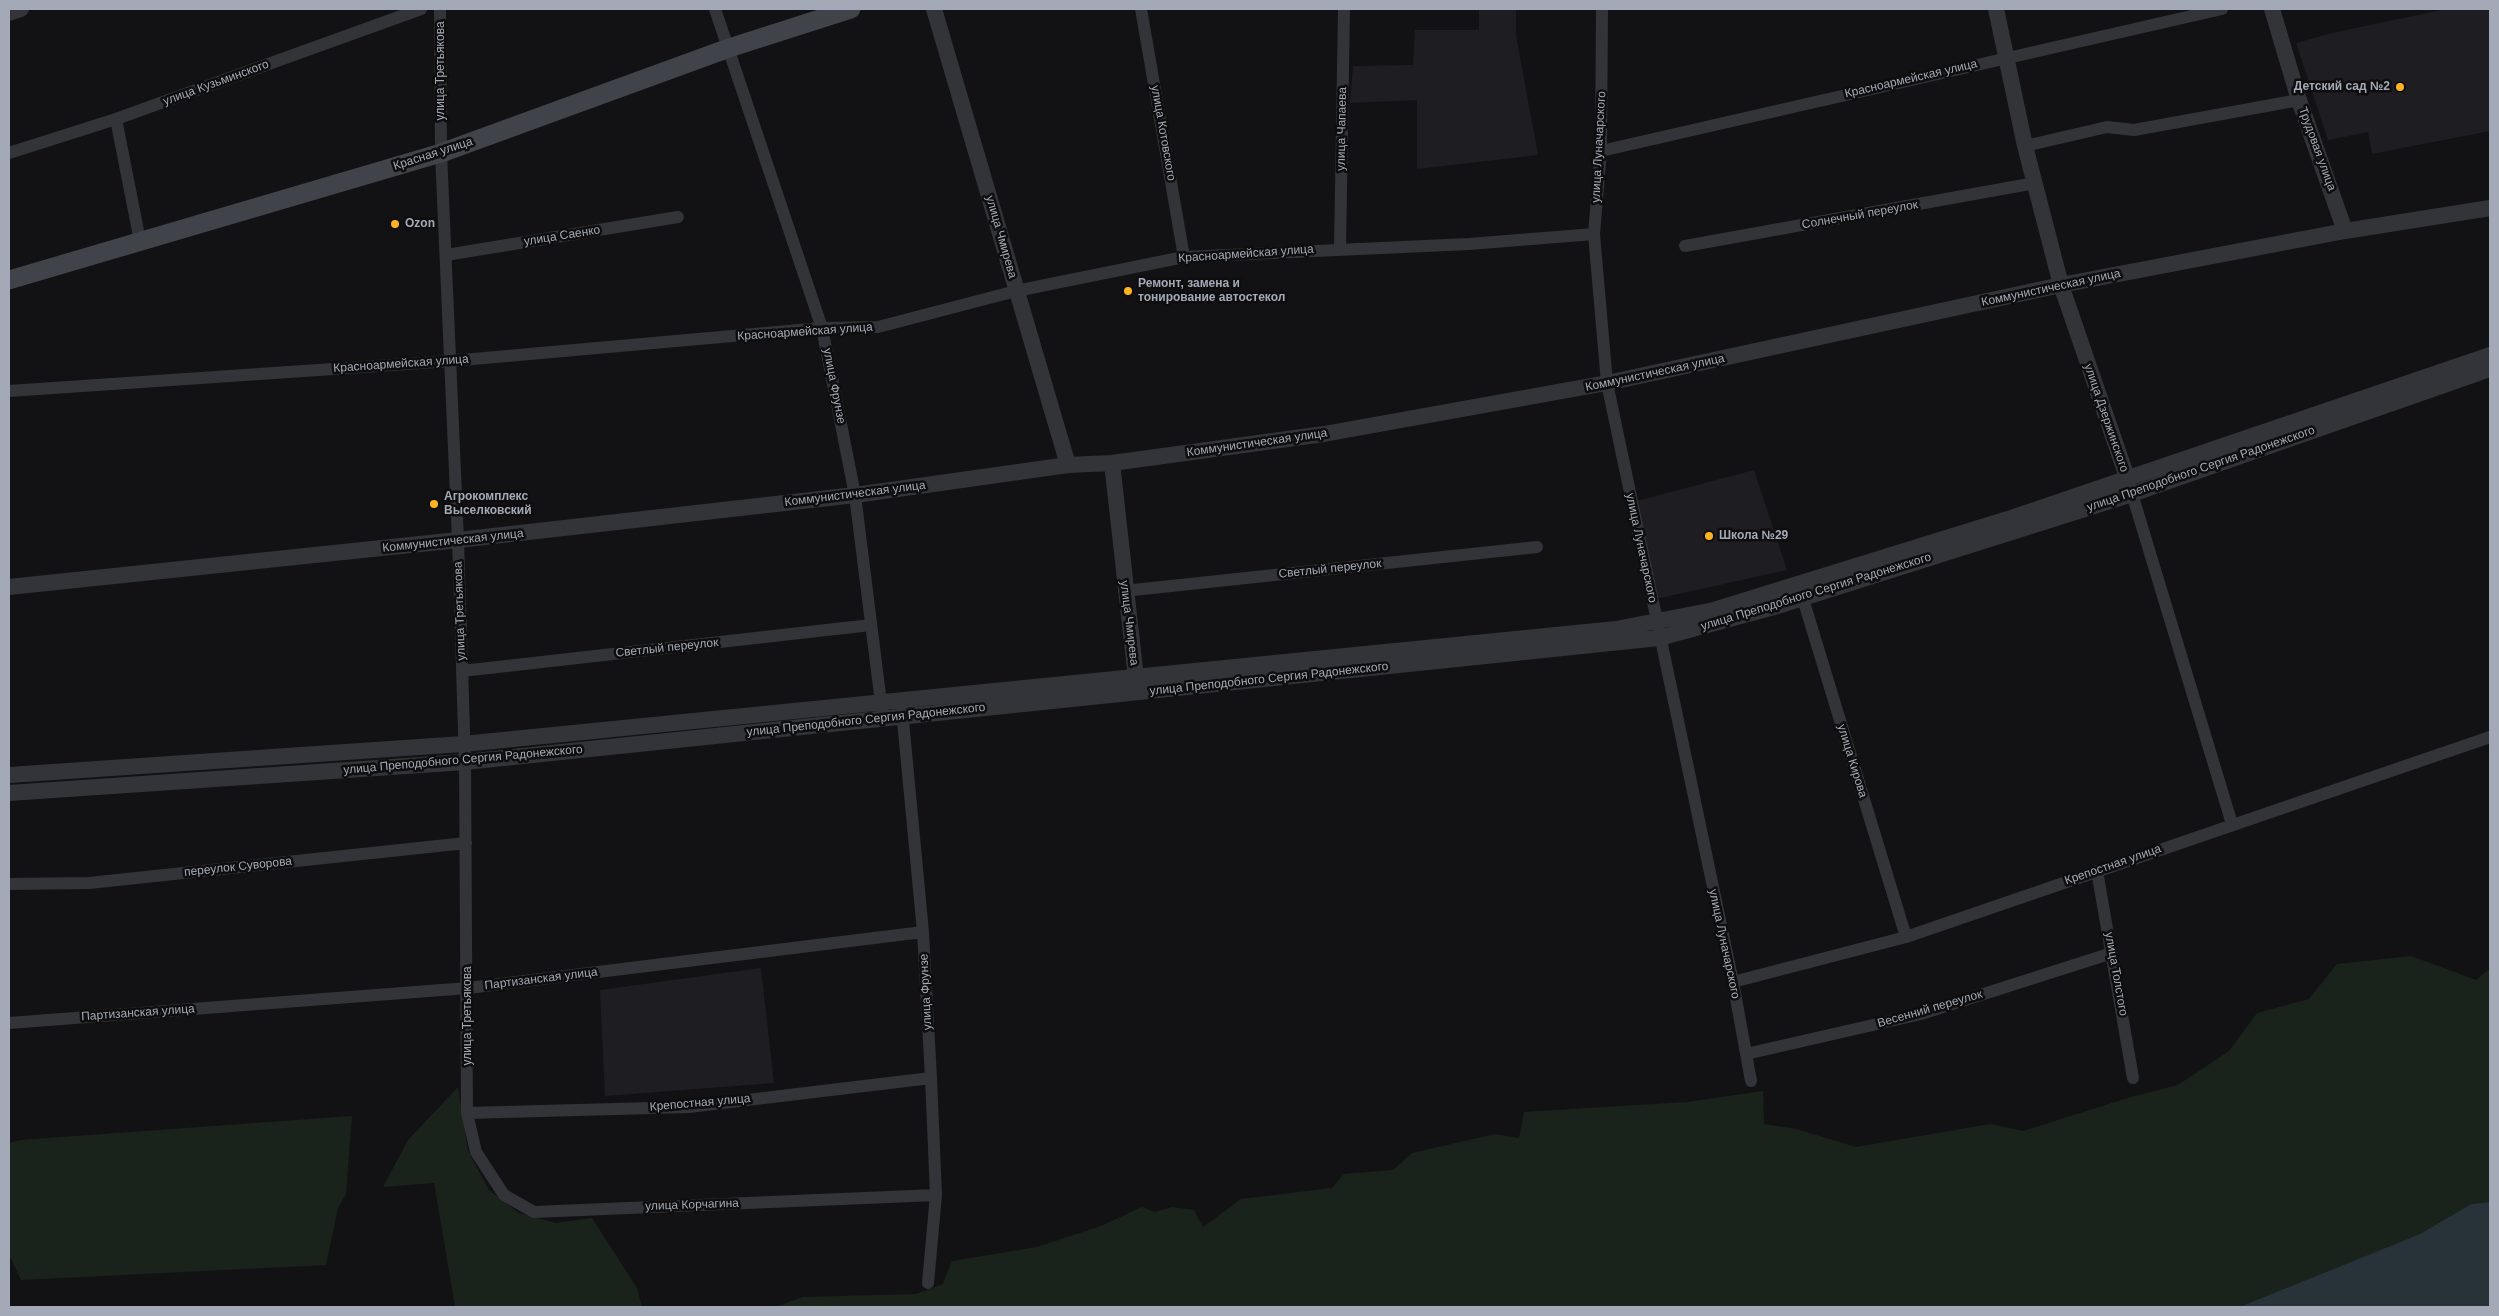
<!DOCTYPE html>
<html>
<head>
<meta charset="utf-8">
<style>
	body { margin:0 }
	#map { position:relative; width:2499px; height:1316px; overflow:hidden; background:#121214; font-family:Arial,sans-serif }
	canvas { display:block }
	.frame { position:absolute; inset:0; border:10px solid #a3a9b6; pointer-events:none }
</style>
</head>
<body>
<div id="map">
<canvas width="2499" height="1316"></canvas>
<div class="frame"></div>
</div>
<script>
const g = document.querySelector('canvas').getContext('2d');
g.lineJoin = 'round';
function fillPath(path, color) {
  g.fillStyle = color;
  g.fill(path, 'evenodd');
}
function poly(rows) {
  const path = new Path2D();
  for (const r of rows) {
    path.moveTo(r[0], r[1]);
    for (let i = 2; i < r.length; i += 2) path.lineTo(r[i], r[i + 1]);
  }
  return path;
}
function strokePath(path, color, width, dash) {
  g.strokeStyle = color;
  g.lineWidth = width;
  g.lineCap = dash ? 'butt' : 'round';
  g.setLineDash(dash || []);
  g.stroke(path);
}
function drawText(font, color, halo, rows, align = 'center') {
  g.font = font + ' Arial,sans-serif';
  g.lineWidth = 5;
  g.setLineDash([]);
  g.textBaseline = 'middle';
  g.strokeStyle = halo;
  g.fillStyle = color;
  for (const [text, x, y, turn = 0] of rows) {
    g.save();
    g.translate(x, y);
    g.rotate((+turn || 0) * Math.PI / 180);
    g.textAlign = isNaN(turn) ? turn : align;
    if (halo) g.strokeText(text, 0, 0);
    g.fillText(text, 0, 0);
    g.restore();
  }
}
fillPath(poly([
	[1479,9,1516,9,1516,35,1538,155,1417,169,1417,100,1350,103,1353,66,1413,65,1415,30,1479,30],
	[2446,9,2490,9,2490,131,2372,154,2368,132,2328,140,2296,43,2332,33],
	[1754,470,1787,570,1656,599,1637,501],
	[761,968,774,1083,605,1096,600,990]
]), '#1e1e22');
fillPath(poly([
	[2411,956,2476,980,2490,968,2490,1202,2471,1204,2420,1234,2239,1307,775,1307,803,1297,916,1294,943,1284,952,1261,1037,1247,1101,1226,1142,1207,1155,1212,1172,1207,1194,1210,1203,1227,1241,1199,1332,1188,1344,1174,1393,1170,1412,1153,1495,1134,1519,1138,1524,1112,1687,1102,1763,1091,1764,1124,1796,1129,1856,1147,1990,1124,2023,1131,2131,1097,2178,1085,2229,1051,2257,1013,2309,999,2337,964],
	[458,1087,468,1151,489,1190,519,1213,556,1223,592,1218,637,1288,642,1307,455,1307,434,1183,383,1187,408,1140],
	[352,1116,346,1194,338,1208,326,1265,21,1280,9,1255,9,1143,20,1140]
]), '#1a231b');
fillPath(poly([
	[2490,1202,2490,1307,2239,1307,2420,1234,2471,1204]
]), '#283239');
strokePath(poly([
	[440,9,441,153,458,540,465,762,467,1113,476,1152,504,1195,534,1212,936,1195],
	[715,9,822,328,855,495,882,711],
	[1141,9,1184,257],
	[1602,9,1601,151,1594,234,1607,383,1733,982,1751,1081],
	[116,119,140,241],
	[2025,146,2107,127,2134,130,2299,100],
	[1601,151,2222,9],
	[9,153,116,119,421,9],
	[1685,246,2035,183],
	[1340,249,1344,9],
	[446,255,678,217],
	[9,391,451,361,822,328,878,327,1016,291,1184,257,1469,244,1594,234],
	[2130,487,2232,824],
	[1800,589,1906,937],
	[1124,591,1537,547],
	[462,671,871,625],
	[902,710,923,932,931,1078,936,1195,928,1283],
	[2097,871,2133,1078],
	[9,884,89,883,466,843],
	[1733,982,1906,937,2490,737],
	[9,1023,468,988,923,932],
	[1746,1054,1921,1014,2112,953],
	[467,1113,689,1107,931,1078]
]), '#33343a', 12);
strokePath(poly([
	[934,9,1068,465],
	[1996,9,2025,146,2061,285,2128,480],
	[2272,9,2299,100,2345,231],
	[9,13,21,9],
	[1112,463,1137,687],
	[9,587,458,540,855,495,1068,465,1112,463,1324,434,1607,383,2061,285,2345,231,2490,208],
	[9,775,463,744,1616,629,1714,610,2008,519,2490,355],
	[9,793,465,762,1659,638,1774,607,2132,494,2490,369]
]), '#33343a', 16);
strokePath(poly([
	[9,280,441,153,729,48,851,9]
]), '#41434a', 19);
for (const [x, y, r, color] of [
	[2400,87,5,"#ffb320"],
	[395,224,5,"#ffb320"],
	[1128,291,5,"#ffb320"],
	[434,504,5,"#ffb320"],
	[1709,536,5,"#ffb320"]
]) {
  const dot = new Path2D();
  dot.arc(x, y, r, 0, 2 * Math.PI);
  g.fillStyle = color;
  g.fill(dot);
  strokePath(dot, '#0e0e0f', 2);
}
drawText('12px', '#a3a9b6', '#0e0e0f', [
	["улица Третьякова",441,71,-90],
	["Красноармейская улица",1911,79,-13],
	["улица Кузьминского",216,83,-20],
	["улица Чапаева",1342,129,-89],
	["улица Котовского",1163,133,80],
	["улица Луначарского",1599,147,-87],
	["Трудовая улица",2317,149,70],
	["Красная улица",433,154,-18],
	["Солнечный переулок",1860,215,-10],
	["улица Саенко",562,236,-9],
	["улица Чмирева",1001,237,74],
	["Красноармейская улица",1246,254,-4],
	["Коммунистическая улица",2051,288,-12],
	["Красноармейская улица",805,332,-4],
	["Красноармейская улица",401,364,-4],
	["Коммунистическая улица",1655,373,-12],
	["улица Фрунзе",834,386,79],
	["улица Дзержинского",2106,418,71],
	["Коммунистическая улица",1257,443,-8],
	["улица Преподобного Сергия Радонежского",2201,469,-19],
	["Коммунистическая улица",855,494,-7],
	["Коммунистическая улица",453,541,-6],
	["улица Луначарского",1641,548,78],
	["Светлый переулок",1330,569,-6],
	["улица Преподобного Сергия Радонежского",1816,592,-17],
	["улица Третьякова",460,611,-92],
	["улица Чмирева",1129,623,83],
	["Светлый переулок",667,648,-6],
	["улица Преподобного Сергия Радонежского",1269,679,-6],
	["улица Преподобного Сергия Радонежского",866,720,-6],
	["улица Преподобного Сергия Радонежского",463,760,-5],
	["улица Кирова",1852,761,73],
	["Крепостная улица",2113,865,-19],
	["переулок Суворова",238,867,-6],
	["улица Луначарского",1724,944,78],
	["улица Толстого",2116,974,80],
	["Партизанская улица",541,979,-7],
	["улица Фрунзе",926,992,-93],
	["Весенний переулок",1930,1009,-16],
	["Партизанская улица",138,1013,-4],
	["улица Третьякова",468,1016,-90],
	["Крепостная улица",700,1103,-5],
	["улица Корчагина",692,1205,-2]
]);
drawText('bold 12px', '#a3a9b6', '#0e0e0f', [
	["Детский сад №2",2390,87,"right"],
	["Ozon",405,224],
	["Ремонт, замена и",1138,284],
	["тонирование автостекол",1138,298],
	["Агрокомплекс",444,497],
	["Выселковский",444,511],
	["Школа №29",1719,536]
], 'left');
</script>
</body>
</html>
